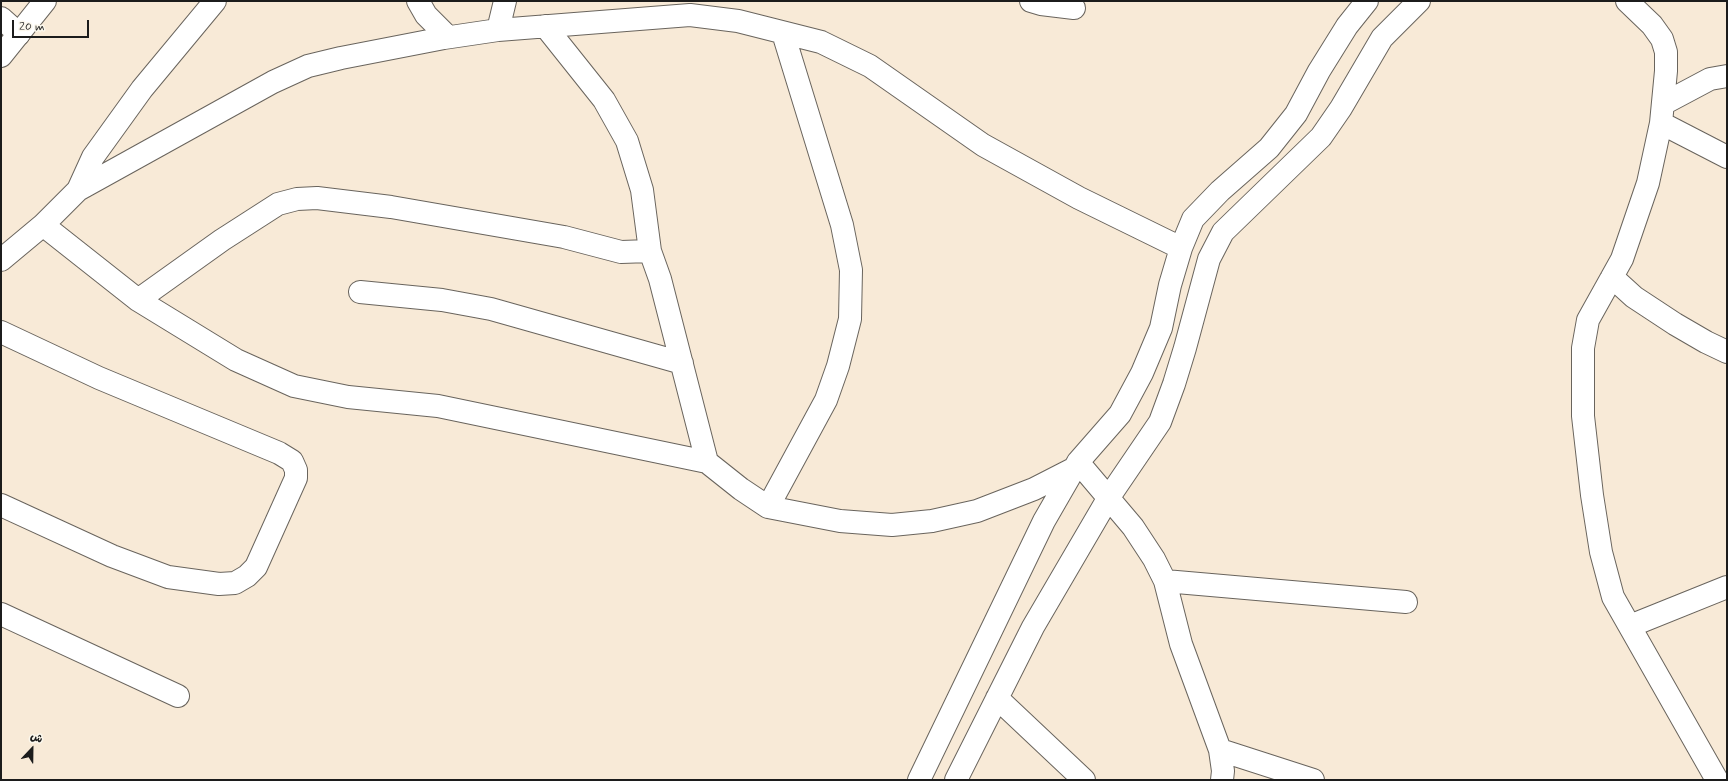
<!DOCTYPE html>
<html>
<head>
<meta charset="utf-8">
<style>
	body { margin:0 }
	#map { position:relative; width:1728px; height:781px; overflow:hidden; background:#f8ead7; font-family:Mynerve,"Playpen Sans Arabic",sans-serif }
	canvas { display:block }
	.frame { position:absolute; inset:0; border:2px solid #1c1c1c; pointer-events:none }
	.north { position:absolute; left:12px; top:729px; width:40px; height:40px; -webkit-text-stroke:3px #fbf7ec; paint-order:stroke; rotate:22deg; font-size:11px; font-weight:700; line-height:16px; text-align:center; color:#1c1c1c }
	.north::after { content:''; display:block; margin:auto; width:14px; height:18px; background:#1c1c1c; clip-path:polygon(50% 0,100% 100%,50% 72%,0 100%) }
	.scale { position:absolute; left:12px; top:20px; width:77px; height:18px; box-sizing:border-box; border:2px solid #1c1c1c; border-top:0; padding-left:5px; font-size:12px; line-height:14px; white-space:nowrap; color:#1c1c1c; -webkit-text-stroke:3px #fbf7ec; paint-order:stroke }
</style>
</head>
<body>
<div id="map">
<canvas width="1728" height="781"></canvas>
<div class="frame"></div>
<div class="north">ش</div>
<div class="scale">20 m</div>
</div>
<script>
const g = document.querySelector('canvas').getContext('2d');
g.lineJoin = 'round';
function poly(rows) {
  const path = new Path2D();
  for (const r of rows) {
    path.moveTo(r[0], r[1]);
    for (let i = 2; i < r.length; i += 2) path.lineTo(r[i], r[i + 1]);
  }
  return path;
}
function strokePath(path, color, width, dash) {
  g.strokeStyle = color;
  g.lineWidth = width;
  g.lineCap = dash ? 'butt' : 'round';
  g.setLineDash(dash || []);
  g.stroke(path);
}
const minor = poly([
	[418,1,426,15,448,37],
	[1031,1,1041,4,1074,8],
	[1627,1,1652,25,1662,39,1666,52,1666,71,1661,123,1648,183,1622,259,1588,320,1583,348,1583,416,1592,495,1601,552,1613,597,1717,780],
	[1,18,19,34],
	[545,26,604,100,627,141,642,190,650,251,660,279,707,462,741,489,768,507,840,521,892,525,932,521,977,511,1034,489,1075,468],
	[498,30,505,1],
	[1663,104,1710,79,1727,76],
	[1661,123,1727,157],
	[78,190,93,157,142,89,215,1],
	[43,225,138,300,236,360,294,386,348,397,438,406,707,462],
	[1,260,43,225,78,190,273,82,308,66,341,58,444,38,498,30,690,15,738,21,821,42,870,66,983,145,1079,198,1181,248],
	[1612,277,1634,297,1675,324,1706,342,1727,352],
	[360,292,442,300,491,309,682,363],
	[138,300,222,240,278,204,297,199,317,198,391,207,564,237,621,252,650,251],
	[1,332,99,378,279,453,292,461,296,470,296,478,256,567,247,576,235,583,219,584,168,577,112,556,1,505],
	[1078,462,1133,527,1154,559,1165,581,1181,644,1220,750,1223,771,1222,780],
	[768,507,826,400,838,366,850,319,851,270,842,225,783,33],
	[1165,581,1406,602],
	[1,614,178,696],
	[1630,626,1727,587],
	[997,698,1084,780],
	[1220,750,1313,780],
	[919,780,1044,521,1078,462,1120,414,1142,373,1161,328,1170,285,1181,248,1193,219,1220,191,1269,148,1296,114,1319,71,1347,26,1367,1],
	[956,780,1033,627,1109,497,1160,422,1174,384,1185,348,1209,259,1223,232,1321,137,1341,108,1382,38,1419,1]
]);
const major = poly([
	[1,56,45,1]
]);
strokePath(minor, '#69645d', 24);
strokePath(major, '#69645d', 24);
strokePath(minor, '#fff', 22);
strokePath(major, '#fff', 22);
</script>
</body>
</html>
